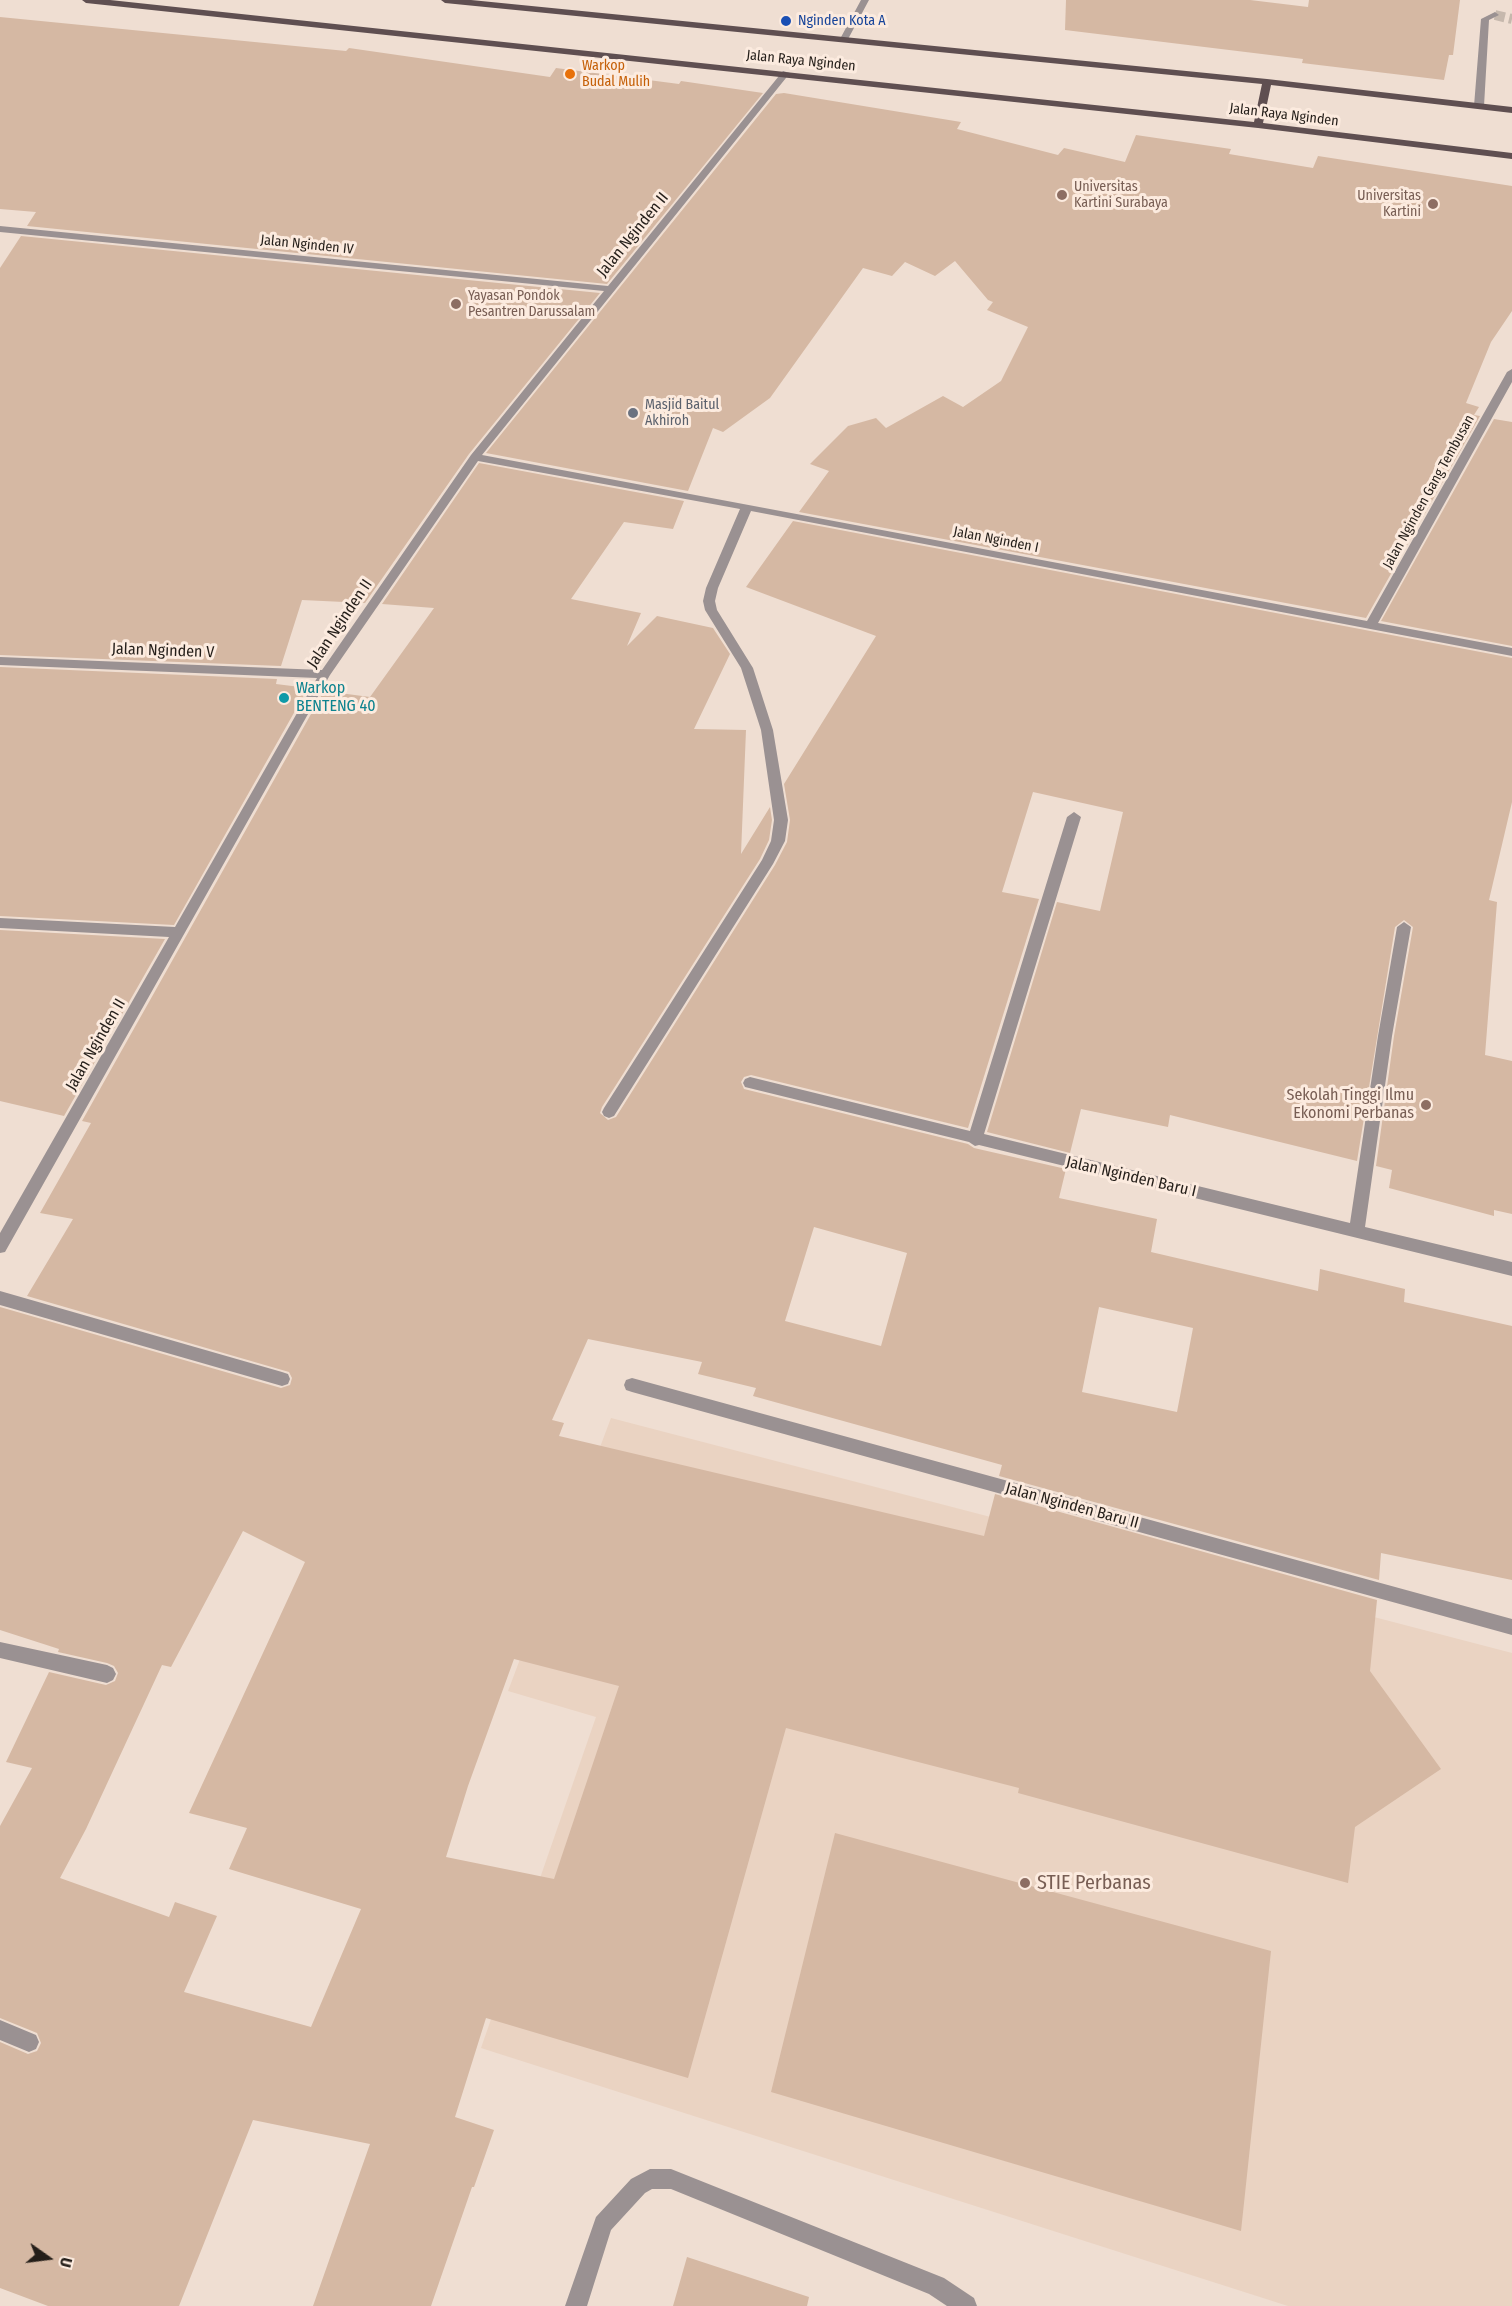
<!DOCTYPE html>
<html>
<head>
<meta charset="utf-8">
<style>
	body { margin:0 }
	#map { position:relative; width:1512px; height:2306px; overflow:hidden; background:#efded2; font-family:"Fira Sans Condensed",sans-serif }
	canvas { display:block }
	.north { position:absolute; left:18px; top:2228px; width:60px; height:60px; -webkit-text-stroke:4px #fcebdf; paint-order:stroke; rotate:104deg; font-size:16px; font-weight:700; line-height:24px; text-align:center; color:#241e19 }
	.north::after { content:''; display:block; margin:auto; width:21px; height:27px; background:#241e19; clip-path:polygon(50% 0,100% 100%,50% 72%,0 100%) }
</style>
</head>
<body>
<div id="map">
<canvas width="1512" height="2306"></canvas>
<div class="north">U</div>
</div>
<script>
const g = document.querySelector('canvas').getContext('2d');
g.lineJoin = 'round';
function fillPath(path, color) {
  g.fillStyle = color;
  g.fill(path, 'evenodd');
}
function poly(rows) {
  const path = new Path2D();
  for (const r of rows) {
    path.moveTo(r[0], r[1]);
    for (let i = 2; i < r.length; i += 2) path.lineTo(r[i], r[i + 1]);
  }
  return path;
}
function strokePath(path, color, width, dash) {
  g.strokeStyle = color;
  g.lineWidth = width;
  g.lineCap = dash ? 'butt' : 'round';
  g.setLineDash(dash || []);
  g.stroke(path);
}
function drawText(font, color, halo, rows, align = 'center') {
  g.font = font + ' "Fira Sans Condensed",sans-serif';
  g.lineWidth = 6;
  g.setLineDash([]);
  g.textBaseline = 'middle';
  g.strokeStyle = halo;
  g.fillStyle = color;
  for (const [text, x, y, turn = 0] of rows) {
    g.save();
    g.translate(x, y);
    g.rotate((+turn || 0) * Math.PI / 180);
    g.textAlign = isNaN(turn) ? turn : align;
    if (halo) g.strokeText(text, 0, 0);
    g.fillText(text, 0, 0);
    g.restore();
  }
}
fillPath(poly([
	[611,1418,1512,1653,1512,2306,1288,2306,481,2048,596,1717,508,1691]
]), '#ead3c2');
fillPath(poly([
	[1066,0,1250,0,1308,7,1309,0,1460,0,1453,55,1449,55,1444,80,1302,63,1303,59,1065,30],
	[0,17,346,51,349,48,550,77,556,68,679,84,681,81,763,93,607,284,27,226,36,212,0,209],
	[784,93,961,122,957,129,1058,155,1064,148,1125,162,1136,135,1231,149,1229,154,1313,168,1318,156,1512,186,1512,311,1491,342,1466,403,1479,407,1474,415,1480,416,1366,618,799,512,829,471,810,464,848,426,876,418,886,428,943,396,963,407,1001,381,1028,327,987,310,993,302,988,300,955,261,935,276,905,262,892,276,863,268,770,398,723,432,713,428,688,491,486,453,776,94],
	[21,236,600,293,469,454,365,603,302,600,281,666,0,655,0,268],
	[1494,419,1512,422,1512,646,1381,621],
	[479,463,684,501,673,529,624,522,571,599,641,613,627,646,657,616,713,628,730,654,694,729,746,730,741,854,770,807,772,820,769,840,760,859,602,1107,600,1113,608,1120,616,1117,775,865,787,842,790,820,784,784,876,636,746,587,793,521,1512,658,1512,802,1489,900,1497,902,1485,1055,1512,1061,1512,1214,1494,1210,1494,1216,1389,1188,1392,1170,1376,1166,1394,1036,1413,927,1404,920,1395,927,1357,1161,1170,1115,1168,1127,1081,1109,1070,1153,987,1132,1057,902,1100,911,1123,812,1033,792,1002,892,1039,899,968,1128,751,1075,744,1077,741,1082,744,1089,968,1144,974,1148,1066,1169,1059,1198,1157,1219,1151,1252,1318,1291,1320,1269,1405,1289,1404,1302,1512,1326,1512,1580,1381,1553,1379,1580,999,1476,1002,1465,753,1396,756,1388,698,1374,702,1362,588,1339,552,1420,564,1423,559,1436,984,1536,995,1494,1377,1600,1370,1671,1441,1769,1355,1827,1348,1883,1018,1793,1019,1788,786,1728,688,2078,486,2018,455,2117,494,2130,474,2187,472,2187,431,2306,313,2306,370,2144,253,2120,179,2306,48,2306,0,2288,0,2042,28,2054,37,2051,41,2043,37,2033,0,2018,0,1826,32,1768,6,1762,49,1672,106,1685,115,1681,118,1673,114,1666,107,1663,58,1652,59,1649,0,1630,0,1307,281,1388,290,1385,292,1378,289,1372,27,1296,73,1219,40,1213,91,1123,82,1121,324,691,370,697,434,608,382,604],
	[814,1227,907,1253,881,1346,785,1321],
	[1099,1307,1193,1328,1177,1412,1082,1392],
	[243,1531,305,1562,189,1813,247,1828,229,1869,361,1909,311,2027,184,1992,217,1916,175,1902,169,1917,60,1878,86,1829,162,1665,171,1667],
	[514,1659,619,1686,554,1879,446,1857,468,1786],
	[0,667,277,679,276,684,308,688,174,925,0,916],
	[0,930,165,939,64,1116,0,1101],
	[835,1833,1271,1951,1241,2231,771,2092],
	[687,2257,809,2297,807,2306,673,2306]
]), '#d5b8a3');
strokePath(poly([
	[1495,15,1512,19]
]), '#c6b8ad', 10, [10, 4.5]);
fillPath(poly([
	[861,0,869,0,847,41,841,41,840,39,861,0],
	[1495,12,1499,15,1489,20,1484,106,1479,109,1474,106,1481,19,1495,12],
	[783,71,790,73,482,455,1367,621,1507,372,1512,369,1512,382,1378,623,1512,648,1512,656,751,511,718,588,715,601,717,610,753,668,773,730,788,820,785,841,773,864,614,1116,609,1118,604,1116,602,1112,604,1108,762,860,771,841,774,820,761,730,741,668,705,610,703,601,706,588,740,509,478,461,330,675,5,1252,0,1253,0,1233,169,937,0,928,0,918,175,927,317,678,0,665,0,657,322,670,471,455,604,291,0,232,0,226,608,286,783,71],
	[1074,812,1081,817,984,1134,1350,1223,1378,1036,1397,927,1404,922,1411,927,1392,1036,1365,1227,1512,1262,1512,1276,979,1145,975,1146,969,1142,745,1087,743,1083,745,1079,750,1077,970,1131,1067,817,1074,812],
	[0,1291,282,1372,288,1374,290,1379,288,1384,282,1386,0,1305,0,1291],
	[632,1378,1512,1619,1512,1635,632,1392,626,1390,624,1385,626,1380,632,1378],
	[0,1642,107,1665,113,1668,116,1674,113,1680,107,1683,0,1658,0,1642],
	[0,2020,36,2035,39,2042,36,2049,29,2052,0,2040,0,2020],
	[650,2169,671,2169,944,2278,974,2298,977,2306,947,2306,929,2294,671,2189,652,2189,645,2193,611,2230,587,2306,565,2306,596,2217,631,2179,650,2169]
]), '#9a9192');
fillPath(poly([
	[82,0,110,0,1254,122,1262,84,445,3,441,0,471,0,1267,79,1512,107,1512,113,1271,85,1263,123,1512,153,1512,159,1258,128,86,3,82,0]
]), '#5f4f51');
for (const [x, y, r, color] of [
	[786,21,6,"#1a4fb4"],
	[570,74,6,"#e8710a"],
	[1062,195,6,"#8d6e63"],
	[1433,204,6,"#8d6e63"],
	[456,304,6,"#8d6e63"],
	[633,413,6,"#6b7280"],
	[284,698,6,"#0f9aa8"],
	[1426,1105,6,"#8d6e63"],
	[1025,1883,6,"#8d6e63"]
]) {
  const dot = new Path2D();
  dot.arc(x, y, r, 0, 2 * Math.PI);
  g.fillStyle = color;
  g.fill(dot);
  strokePath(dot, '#fcebdf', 2);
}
drawText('14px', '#164399', '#fcebdf', [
	["Nginden Kota A",798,21]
], 'left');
drawText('14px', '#241e19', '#fcebdf', [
	["Jalan Raya Nginden",801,61,6],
	["Jalan Raya Nginden",1284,115,7],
	["Jalan Nginden IV",307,245,6],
	["Jalan Nginden Gang Tembusan",1429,492,-61],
	["Jalan Nginden I",996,540,11]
]);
drawText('14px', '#c56008', '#fcebdf', [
	["Warkop",582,66],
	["Budal Mulih",582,82]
], 'left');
drawText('14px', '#785e54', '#fcebdf', [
	["Universitas",1074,187],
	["Kartini Surabaya",1074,203],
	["Universitas",1421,196,"right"],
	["Kartini",1421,212,"right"],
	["Yayasan Pondok",468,296],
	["Pesantren Darussalam",468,312]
], 'left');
drawText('14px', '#5b616d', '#fcebdf', [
	["Masjid Baitul",645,405],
	["Akhiroh",645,421]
], 'left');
drawText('16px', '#241e19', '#fcebdf', [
	["Jalan Nginden II",633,235,-51],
	["Jalan Nginden II",340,624,-56],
	["Jalan Nginden V",163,651,2],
	["Jalan Nginden II",96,1045,-60],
	["Jalan Nginden Baru I",1131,1177,13],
	["Jalan Nginden Baru II",1072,1506,15]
]);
drawText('16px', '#0d838f', '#fcebdf', [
	["Warkop",296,689],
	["BENTENG 40",296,707]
], 'left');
drawText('16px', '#785e54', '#fcebdf', [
	["Sekolah Tinggi Ilmu",1414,1096],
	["Ekonomi Perbanas",1414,1114]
], 'right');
drawText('20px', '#785e54', '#fcebdf', [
	["STIE Perbanas",1037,1883]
], 'left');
</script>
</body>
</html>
